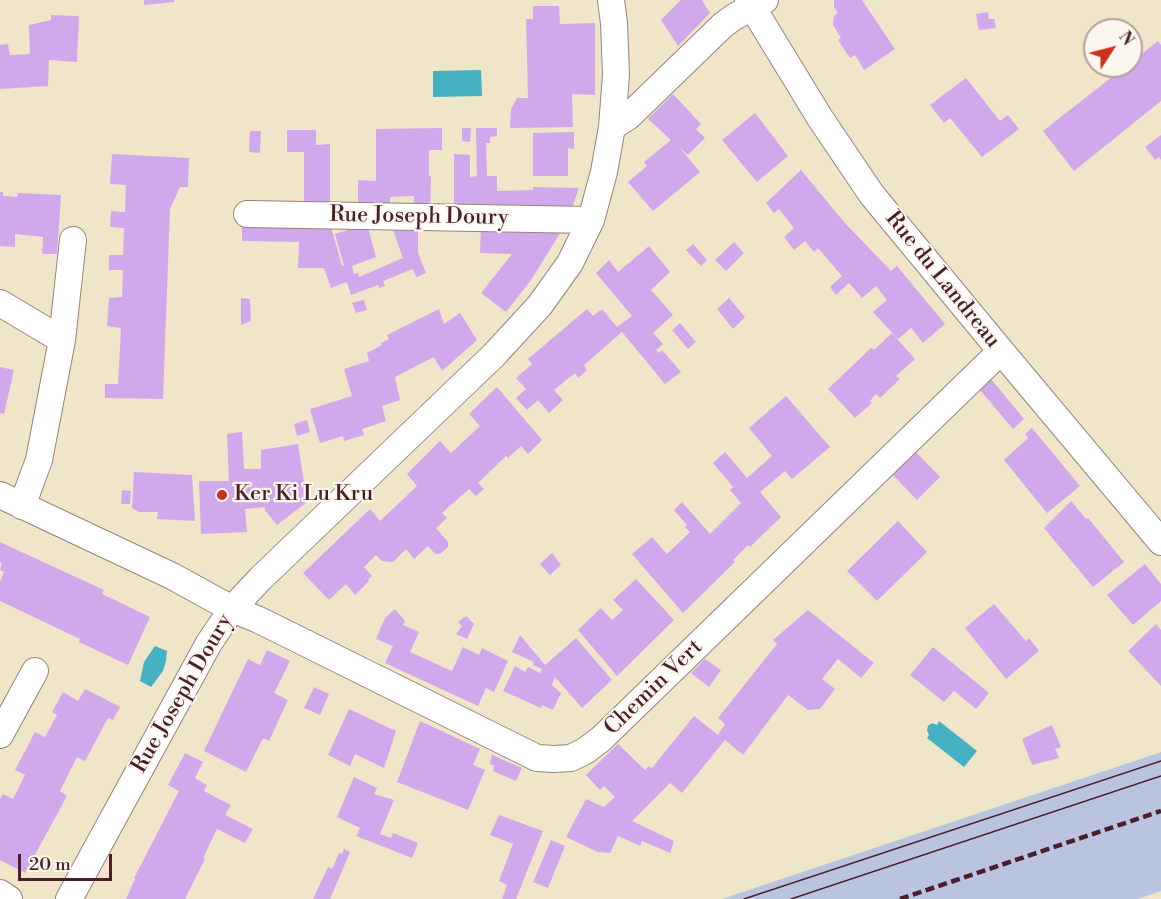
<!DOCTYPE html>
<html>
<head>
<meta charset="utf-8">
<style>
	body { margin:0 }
	#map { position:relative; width:1161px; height:899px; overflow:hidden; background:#efe5c9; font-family:"Libre Bodoni",serif }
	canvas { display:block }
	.north { position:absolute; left:1083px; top:18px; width:60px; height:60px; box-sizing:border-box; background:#fbf7ec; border:2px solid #b4a19f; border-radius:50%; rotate:54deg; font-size:16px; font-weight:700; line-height:24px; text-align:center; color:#4a1f2b }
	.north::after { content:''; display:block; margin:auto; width:21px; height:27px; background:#c8321e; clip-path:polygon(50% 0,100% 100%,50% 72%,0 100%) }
	.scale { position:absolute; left:18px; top:854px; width:94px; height:27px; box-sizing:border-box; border:3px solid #4a1f2b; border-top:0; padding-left:8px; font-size:18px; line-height:21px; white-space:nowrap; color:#4a1f2b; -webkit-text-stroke:4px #fbf7ec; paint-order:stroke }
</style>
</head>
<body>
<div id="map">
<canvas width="1161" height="899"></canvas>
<div class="north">N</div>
<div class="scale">20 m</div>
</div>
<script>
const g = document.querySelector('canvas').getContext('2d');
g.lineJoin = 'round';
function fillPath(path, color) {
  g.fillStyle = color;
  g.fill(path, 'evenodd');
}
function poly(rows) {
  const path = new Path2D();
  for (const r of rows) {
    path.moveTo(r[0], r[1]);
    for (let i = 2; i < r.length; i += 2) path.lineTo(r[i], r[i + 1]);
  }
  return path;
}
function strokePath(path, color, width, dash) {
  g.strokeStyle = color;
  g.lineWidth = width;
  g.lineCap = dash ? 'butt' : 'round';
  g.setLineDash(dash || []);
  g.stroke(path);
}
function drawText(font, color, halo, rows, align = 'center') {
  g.font = font + ' "Libre Bodoni",serif';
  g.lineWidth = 4.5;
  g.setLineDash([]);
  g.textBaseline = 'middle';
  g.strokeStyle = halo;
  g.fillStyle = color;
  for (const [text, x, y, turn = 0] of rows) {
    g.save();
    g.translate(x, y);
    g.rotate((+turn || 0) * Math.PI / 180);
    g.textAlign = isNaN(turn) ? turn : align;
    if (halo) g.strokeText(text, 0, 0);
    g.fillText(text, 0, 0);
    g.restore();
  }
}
fillPath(poly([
	[1161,752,1161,891,1138,899,722,899]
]), '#bac4de');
fillPath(poly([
	[481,70,482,96,433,97,433,71],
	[155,646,167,651,166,661,163,671,151,687,140,681,144,662],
	[939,721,977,751,964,767,927,738,929,735,927,730,928,726,932,723,937,725]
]), '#45b1c2');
fillPath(poly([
	[144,0,174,0,174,2,144,5],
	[681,0,702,0,710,13,678,46,661,20],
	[834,0,862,0,895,49,864,70,855,55,850,58,838,40,841,38,833,25,834,16,838,13,834,7],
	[533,6,559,6,560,24,595,23,595,95,572,94,573,127,510,128,511,109,517,98,528,98,526,19,533,19],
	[988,12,989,19,994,19,996,28,979,30,976,14],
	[51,15,79,16,77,62,49,60,48,86,0,89,0,45,8,44,10,55,30,54,29,25,51,20],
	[1158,41,1161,45,1161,101,1074,171,1043,131,1126,66,1131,66,1131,62],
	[966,78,1000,121,1008,115,1019,129,982,157,950,118,944,123,930,105],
	[673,94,701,124,696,129,705,138,688,155,679,147,700,172,653,211,628,182,647,166,644,162,671,140,648,119],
	[755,113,788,156,757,182,722,140],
	[442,128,442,150,429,150,429,176,431,176,430,211,413,210,414,196,390,197,390,210,358,210,358,180,376,181,376,129],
	[462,128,471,128,470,142,462,141],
	[476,128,497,128,497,136,490,137,490,143,486,143,487,176,497,176,497,191,533,190,533,187,579,188,570,213,454,211,454,154,470,155,470,177,477,176],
	[287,130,316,130,316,145,330,144,330,208,304,208,304,152,287,152],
	[250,131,261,131,260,153,249,152],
	[574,132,574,149,568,148,568,176,533,176,533,133],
	[1161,135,1161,160,1159,157,1155,160,1145,147],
	[112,154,189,158,188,187,180,187,170,209,163,399,105,398,105,384,118,384,121,328,107,326,109,298,122,297,123,270,109,270,109,255,123,255,124,228,110,227,111,211,125,212,126,185,110,184],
	[801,170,844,222,891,271,897,266,945,324,923,343,911,328,898,339,873,312,887,300,876,286,862,298,849,283,836,295,830,287,842,276,818,248,814,252,805,241,794,250,784,237,794,228,779,209,774,213,766,203],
	[0,192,3,192,3,196,17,197,18,193,61,195,57,254,42,254,43,237,15,234,15,247,0,246],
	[242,222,330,223,342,266,344,266,335,234,367,224,376,257,352,266,354,274,358,273,359,277,403,258,391,224,418,225,418,253,426,273,416,277,413,269,383,281,385,286,379,288,378,285,351,295,347,282,331,288,324,268,298,268,299,242,242,241],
	[481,225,564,227,531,280,506,312,481,293,512,254,480,253],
	[734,242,744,253,726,271,715,260],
	[693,244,707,260,701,266,686,250],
	[649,246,670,272,651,290,673,315,653,333,663,344,656,350,659,353,662,350,681,372,665,384,622,332,584,365,587,370,578,378,575,373,554,390,563,400,549,413,538,400,527,410,516,398,526,389,516,378,532,364,528,359,587,309,593,316,602,309,617,327,632,316,596,273,609,260,618,272],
	[241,298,250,299,251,321,241,325],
	[729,298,745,317,733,329,717,309],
	[364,300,367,310,356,313,352,303],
	[439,309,444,324,460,313,477,340,442,371,434,357,395,377,400,400,382,406,386,421,362,429,364,435,344,441,343,436,320,443,310,409,352,396,344,369,369,361,367,353,382,345,381,343,389,339,387,335],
	[680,323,696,342,688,349,672,330],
	[892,333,915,359,896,376,900,379,880,398,876,394,870,401,872,403,855,418,828,389,871,348,874,350],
	[0,367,14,370,4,414,0,413],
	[991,379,1024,419,1013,429,980,390],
	[497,387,542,440,528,454,521,446,508,458,506,456,478,483,484,489,476,496,469,489,442,513,447,518,436,528,448,542,448,547,440,554,435,554,428,546,414,559,406,549,393,562,382,561,376,555,364,567,372,576,368,580,369,581,355,595,346,584,329,600,303,573,370,509,380,521,417,486,407,474,440,441,451,453,480,426,469,414],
	[786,396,830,447,792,479,785,471,760,492,781,517,750,547,748,545,733,560,735,562,683,613,632,554,652,537,667,554,690,532,685,527,687,525,674,510,682,502,710,534,741,503,730,490,733,487,713,463,725,452,747,478,772,456,749,428],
	[307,420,310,432,297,436,294,424],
	[1032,428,1080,486,1047,513,1004,460,1028,438,1025,434],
	[242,432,244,469,261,469,261,450,298,444,307,502,277,525,265,510,265,507,245,509,247,532,201,534,199,481,229,481,227,434],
	[916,452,940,477,917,500,893,475],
	[134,472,192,475,195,521,157,519,158,512,139,512,132,508],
	[122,490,131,491,130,504,121,504],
	[1071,501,1086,519,1088,518,1124,562,1093,587,1044,528],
	[898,521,927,552,877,601,847,571],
	[0,542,104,590,102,594,150,617,128,665,79,642,80,639,0,601,0,582,4,572,0,570,2,563,0,562],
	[552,553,561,565,550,575,540,564],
	[1145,564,1161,584,1161,601,1133,625,1107,595],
	[636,579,674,620,617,676,578,630,601,608,612,620,623,610,613,600],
	[994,604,1026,641,1029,638,1039,651,1006,679,965,628],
	[395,609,405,621,403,625,419,632,410,652,452,671,463,647,479,655,482,648,508,661,494,692,486,688,478,706,385,663,393,646,376,639,385,618],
	[808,610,874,663,861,678,838,659,822,679,835,689,820,709,808,710,788,695,743,755,725,740,682,793,670,783,632,821,674,841,670,853,642,841,640,846,618,836,610,853,598,852,566,837,586,799,604,807,615,797,604,786,600,790,586,775,618,744,645,770,649,766,652,768,694,716,718,735,725,724,718,718,777,644,773,640],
	[466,616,474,624,467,639,456,634,462,626,458,622],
	[1156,624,1161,630,1161,686,1128,651],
	[520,635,545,665,576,638,612,680,582,708,555,677,552,685,561,693,553,710,542,705,541,708,503,691,515,666,525,672,528,667,540,673,542,669,533,665,534,662,512,652],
	[933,647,989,693,976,709,954,691,944,702,910,675],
	[267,650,290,661,274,693,288,700,269,741,263,738,246,772,204,751,248,659,260,665],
	[705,659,721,670,709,687,691,673],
	[314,687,329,694,320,715,304,708],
	[85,689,120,707,113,720,108,718,85,761,77,757,60,791,67,796,25,873,0,860,0,799,3,794,13,799,25,775,15,770,35,732,45,737,57,715,52,712,63,692,78,701],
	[349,709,396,731,384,768,355,754,350,766,328,755],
	[420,721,480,749,473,765,485,770,468,810,397,782],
	[1052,725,1061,747,1055,749,1059,758,1032,765,1022,739],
	[185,753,203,762,195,778,207,785,204,791,231,805,225,815,253,829,245,843,217,829,203,858,205,859,185,899,126,899,135,879,134,878,179,791,168,785],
	[492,755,522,768,516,781,493,771,494,766,490,764],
	[354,777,377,788,374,794,394,800,380,834,391,838,393,833,418,843,412,858,356,836,360,828,337,817],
	[499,815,543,831,516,899,502,899,507,885,499,881,513,844,490,835],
	[551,840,565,846,548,888,533,882],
	[344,849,350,852,330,899,313,899,328,867,332,869,339,853,342,854]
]), '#d0a9ed');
const street = poly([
	[748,0,820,118,872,195,1001,351,1161,542],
	[612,127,629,116,723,25,734,17,765,0],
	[247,214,591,220],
	[0,303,62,340,39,460,22,506],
	[62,340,73,240],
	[0,495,172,576,232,609,259,620,537,758,554,759,571,758,585,751,601,739,1001,351],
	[0,735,35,671],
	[0,893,9,899],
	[69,899,209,643,232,609,260,579,494,355,540,305,570,263,591,220,604,172,612,127,616,75,614,23,611,0]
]);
strokePath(street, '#9c827a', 28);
strokePath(street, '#fff', 26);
strokePath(poly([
	[744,899,1161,761],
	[791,899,1161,776]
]), '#4a1f2b', 1.5);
strokePath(poly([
	[900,899,1161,811]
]), '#4a1f2b', 4.5, [9, 4.5]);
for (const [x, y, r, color] of [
	[222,495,6,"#c8321e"]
]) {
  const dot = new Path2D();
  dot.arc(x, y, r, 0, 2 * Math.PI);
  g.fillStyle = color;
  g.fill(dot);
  strokePath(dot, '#fbf7ec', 2);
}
drawText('22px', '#4a1f2b', '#fbf7ec', [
	["Rue Joseph Doury",419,217,1],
	["Rue du Landreau",942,280,51],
	["Chemin Vert",654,688,-44],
	["Rue Joseph Doury",183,694,-60]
]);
drawText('22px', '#4a1f2b', '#fbf7ec', [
	["Ker Ki Lu Kru",234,495]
], 'left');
</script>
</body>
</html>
